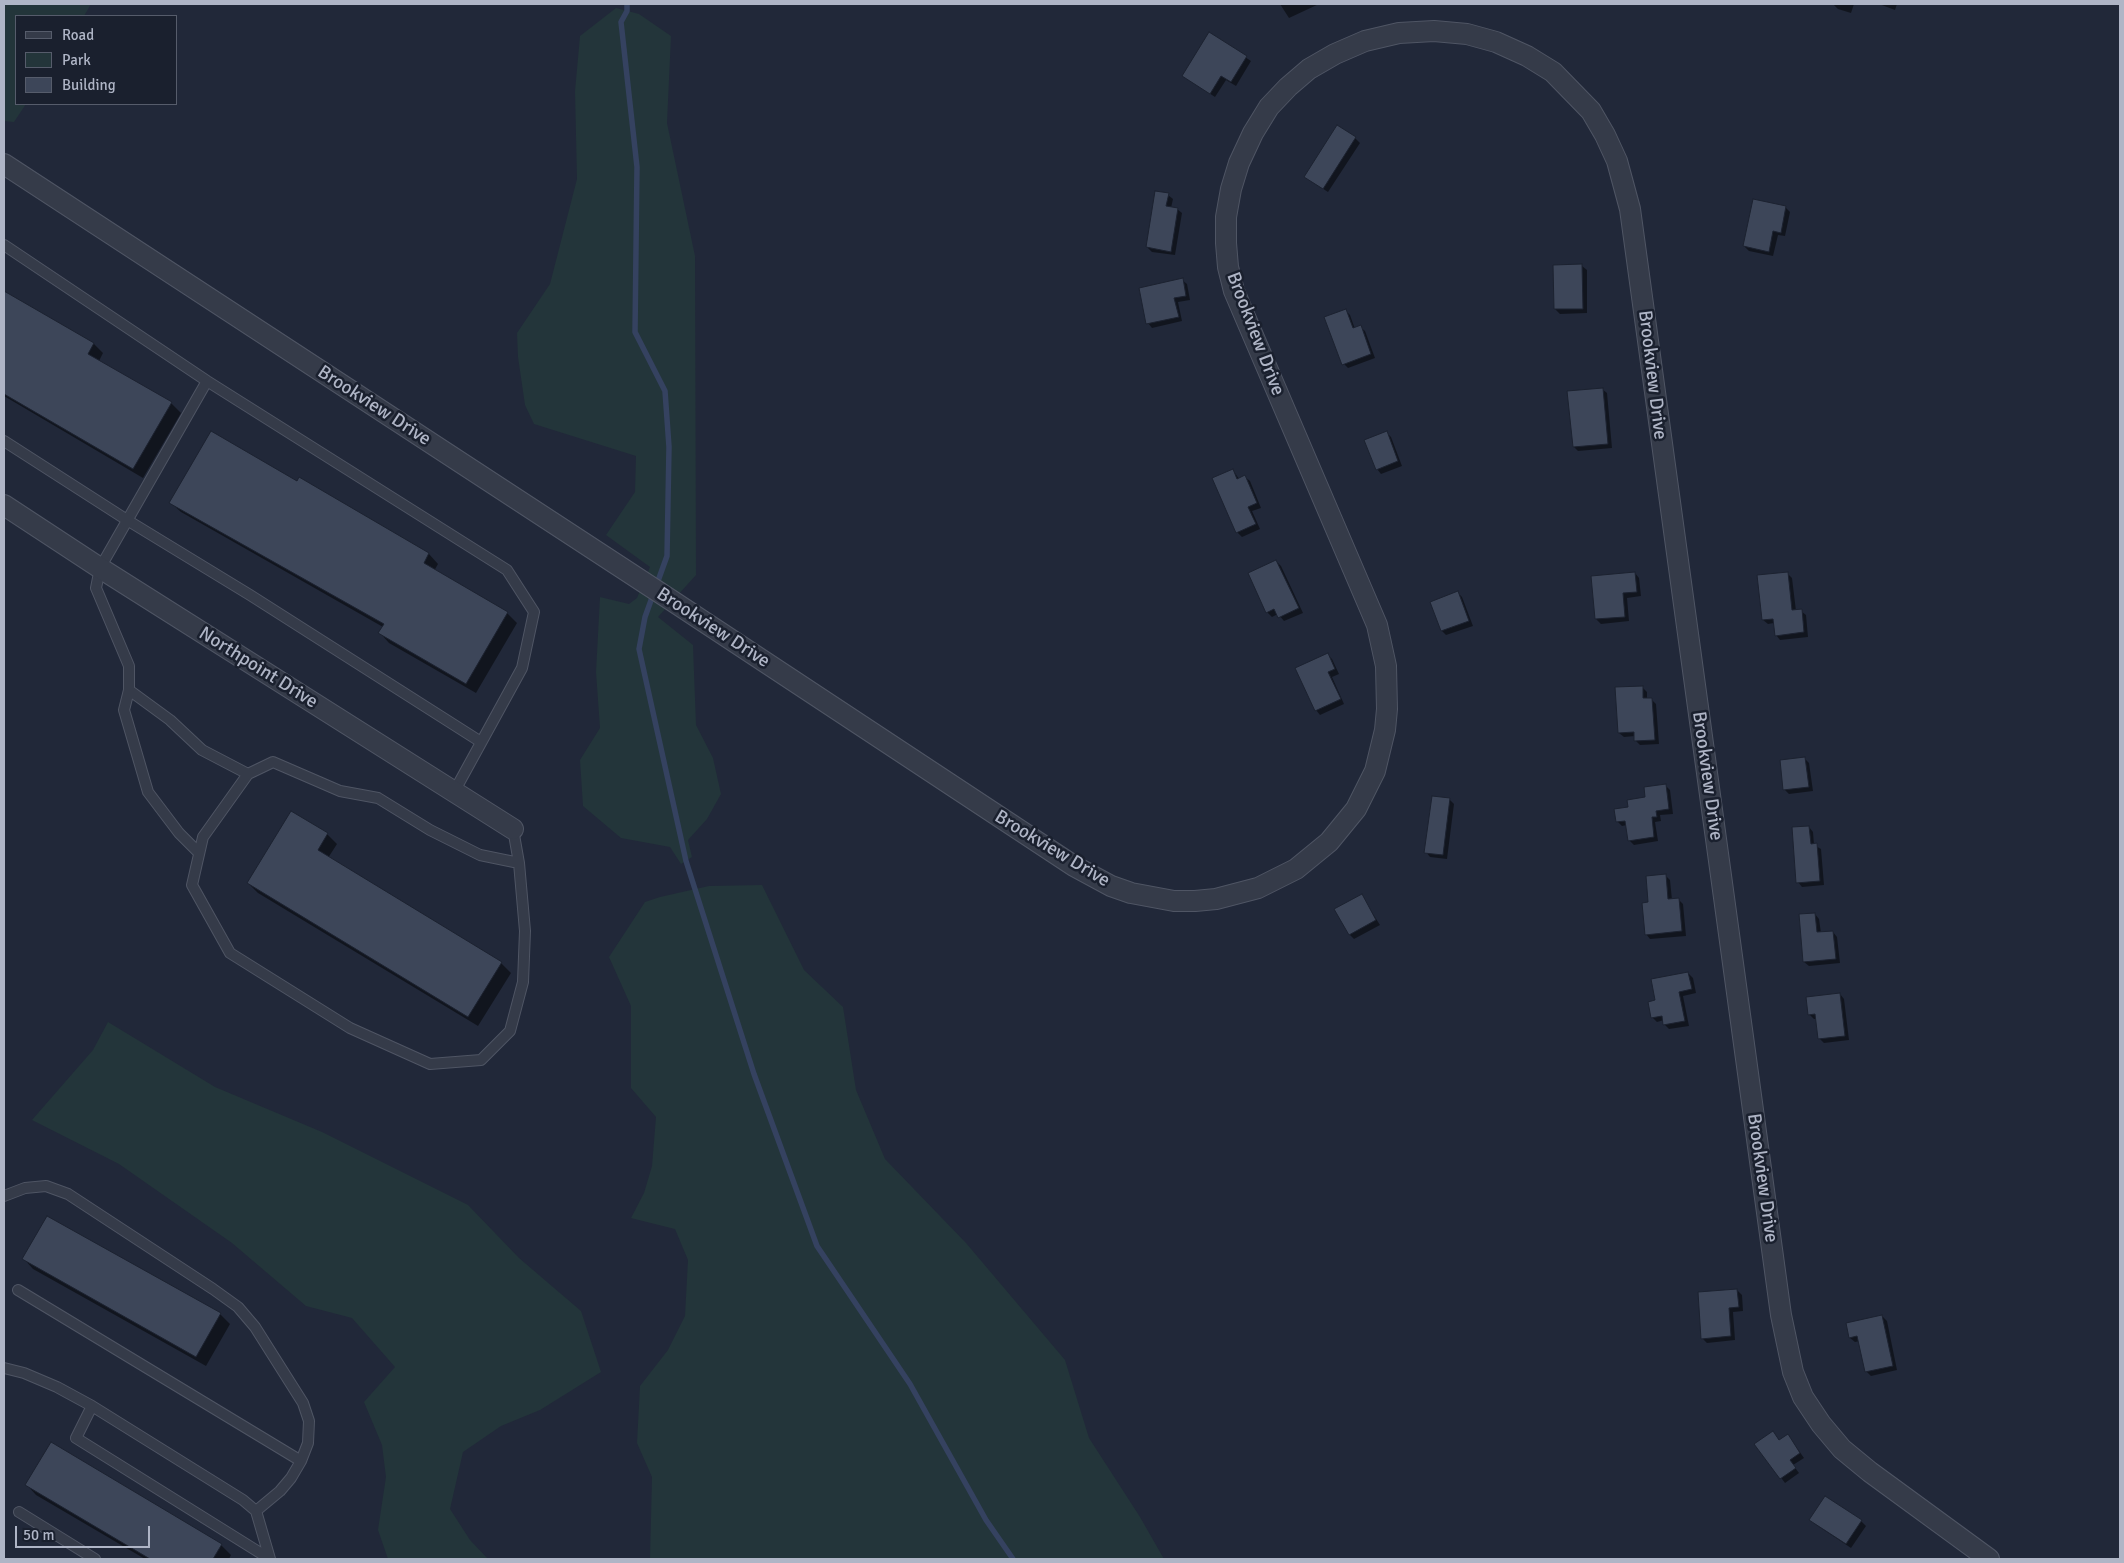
<!DOCTYPE html>
<html>
<head>
<meta charset="utf-8">
<style>
	body { margin:0 }
	#map { position:relative; width:2124px; height:1563px; overflow:hidden; background:#212839; font-family:Signika,sans-serif }
	canvas { display:block }
	.frame { position:absolute; inset:0; border:5px solid #afb5c6; pointer-events:none }
	.legend { position:absolute; left:15px; top:15px; width:162px; height:90px; box-sizing:border-box; background:#1a202e; border:1px solid #565c6b; margin:0; padding:6px 9px; list-style:none; font-size:15px; color:#afb5c6 }
	.legend li { display:flex; align-items:center; gap:10px; height:25px }
	.legend b { width:25px; border:1px solid #565c6b }
	.scale { position:absolute; left:15px; top:1526px; width:135px; height:22px; box-sizing:border-box; border:2px solid #afb5c6; border-top:0; padding-left:6px; font-size:15px; line-height:18px; white-space:nowrap; color:#afb5c6; -webkit-text-stroke:4px #1a202e; paint-order:stroke }
</style>
</head>
<body>
<div id="map">
<canvas width="2124" height="1563"></canvas>
<div class="frame"></div>
<ul class="legend">
<li><b style="height:6px;background:#353b49"></b>Road</li>
<li><b style="height:14px;background:#23353a"></b>Park</li>
<li><b style="height:14px;background:#3d4659"></b>Building</li>
</ul>
<div class="scale">50 m</div>
</div>
<script>
const g = document.querySelector('canvas').getContext('2d');
g.lineJoin = 'round';
function fillPath(path, color) {
  g.fillStyle = color;
  g.fill(path, 'evenodd');
}
function poly(rows) {
  const path = new Path2D();
  for (const r of rows) {
    path.moveTo(r[0], r[1]);
    for (let i = 2; i < r.length; i += 2) path.lineTo(r[i], r[i + 1]);
  }
  return path;
}
function strokePath(path, color, width, dash) {
  g.strokeStyle = color;
  g.lineWidth = width;
  g.lineCap = dash ? 'butt' : 'round';
  g.setLineDash(dash || []);
  g.stroke(path);
}
function drawText(font, color, halo, rows, align = 'center') {
  g.font = font + ' Signika,sans-serif';
  g.lineWidth = 5;
  g.setLineDash([]);
  g.textBaseline = 'middle';
  g.strokeStyle = halo;
  g.fillStyle = color;
  for (const [text, x, y, turn = 0] of rows) {
    g.save();
    g.translate(x, y);
    g.rotate((+turn || 0) * Math.PI / 180);
    g.textAlign = isNaN(turn) ? turn : align;
    if (halo) g.strokeText(text, 0, 0);
    g.fillText(text, 0, 0);
    g.restore();
  }
}
fillPath(poly([
	[4,4,91,4,84,16,16,16,16,104,26,104,14,122,4,121],
	[616,8,639,14,671,36,667,123,695,256,696,575,658,617,693,645,696,725,713,758,721,794,707,819,688,840,692,857,681,864,670,847,621,838,583,806,580,760,600,728,596,672,600,597,629,604,637,598,650,567,606,535,635,492,636,456,534,424,525,405,518,357,517,333,550,284,577,179,575,91,580,36],
	[762,885,804,970,843,1007,856,1090,885,1159,966,1243,1065,1360,1089,1438,1140,1517,1164,1559,650,1559,652,1477,637,1443,640,1386,668,1350,685,1316,688,1260,675,1229,631,1218,644,1193,652,1166,656,1117,631,1088,631,1006,609,957,645,902,660,897,709,886],
	[108,1022,215,1087,322,1132,468,1205,519,1258,581,1311,601,1372,540,1410,501,1426,463,1452,450,1509,470,1540,488,1559,388,1559,378,1530,386,1477,382,1445,364,1402,395,1367,352,1318,306,1306,232,1243,119,1164,32,1120,93,1050]
]), '#23353a');
fillPath(poly([
	[1280,4,1319,4,1289,18],
	[1833,4,1854,4,1851,13,1838,9],
	[1879,4,1897,4,1895,10],
	[1210,34,1251,61,1236,86,1226,80,1215,97,1183,76],
	[1355,138,1360,143,1328,192,1311,181],
	[1168,195,1173,199,1171,208,1177,209,1182,213,1175,255,1152,252,1147,247],
	[1786,208,1790,212,1785,236,1778,235,1773,256,1749,251,1744,246],
	[1582,266,1587,270,1587,313,1560,314,1555,309],
	[1182,280,1187,284,1190,300,1178,302,1182,321,1152,328,1148,323],
	[4,292,94,344,103,353,99,361,171,403,181,413,143,478,4,396],
	[1346,311,1350,315,1355,329,1360,327,1365,331,1375,358,1348,368,1344,364],
	[1602,389,1607,393,1612,448,1578,451,1574,447],
	[1386,432,1391,437,1402,466,1381,474,1377,469],
	[1233,470,1239,479,1245,477,1250,481,1261,508,1252,511,1260,529,1242,537,1237,532],
	[299,479,429,554,438,564,434,571,507,613,517,623,476,693,389,643,380,633,383,627,181,512,171,503,297,482],
	[1276,561,1281,566,1303,613,1284,621,1278,614,1272,617,1267,612],
	[1635,573,1639,578,1641,596,1627,598,1629,621,1601,624,1596,619],
	[1787,573,1792,578,1796,611,1801,611,1806,615,1808,637,1780,640,1776,635,1774,623,1768,624,1763,620],
	[1458,593,1462,597,1473,626,1446,635,1442,631,1431,602],
	[1327,654,1332,659,1339,674,1332,677,1344,704,1320,715,1316,710],
	[1642,687,1647,692,1647,699,1651,699,1656,704,1659,744,1640,745,1636,741,1635,736,1624,737,1619,733],
	[1805,759,1809,763,1813,791,1789,794,1784,789],
	[1665,785,1670,790,1673,814,1660,815,1661,821,1655,822,1658,841,1634,845,1629,840,1627,825,1622,826,1617,821,1629,808],
	[1450,800,1454,804,1447,859,1430,857,1426,852],
	[291,813,327,834,337,844,328,858,501,963,511,973,478,1026,258,893,248,883],
	[1809,827,1813,832,1814,845,1821,849,1824,885,1802,887,1798,882],
	[1665,875,1670,880,1672,900,1678,899,1683,904,1686,936,1650,939,1646,934,1650,904],
	[1361,895,1380,925,1354,939,1350,935],
	[1815,914,1819,919,1821,933,1833,932,1837,937,1840,963,1809,966,1804,962],
	[1688,973,1693,978,1696,993,1683,996,1689,1026,1669,1029,1665,1025,1664,1020,1657,1022,1652,1017],
	[1840,994,1844,999,1849,1040,1824,1043,1819,1038,1817,1019,1814,1019,1809,1014],
	[24,1259,220,1314,230,1324,206,1366,33,1269],
	[1737,1290,1742,1295,1743,1311,1733,1312,1735,1340,1707,1343,1702,1338],
	[1882,1316,1887,1321,1897,1370,1871,1376,1866,1371,1860,1341,1855,1342,1850,1338],
	[1773,1432,1780,1441,1792,1441,1804,1458,1793,1465,1799,1473,1785,1483,1756,1444],
	[51,1444,221,1545,231,1555,229,1559,145,1559,36,1495,27,1485],
	[1861,1521,1866,1526,1851,1548,1815,1524]
]), '#0007');
strokePath(poly([
	[627,4,627,11,621,22,637,167,635,332,665,391,669,447,667,556,645,617,639,649,686,861,754,1074,817,1246,910,1384,986,1520,1013,1559]
]), '#354260', 5.5);
const building = poly([
	[1209,32,1247,56,1231,82,1221,76,1210,94,1182,76,1209,32],
	[1337,125,1356,137,1323,189,1304,177,1337,125],
	[1155,191,1169,193,1166,206,1178,208,1171,252,1146,247,1155,191],
	[1753,199,1786,206,1781,233,1773,231,1769,252,1743,246,1753,199],
	[1582,264,1583,309,1554,309,1553,265,1582,264],
	[1183,278,1186,296,1174,298,1179,317,1146,324,1139,288,1183,278],
	[4,291,94,343,88,354,172,402,133,469,4,394,4,291],
	[1346,309,1353,328,1361,325,1371,354,1342,365,1324,317,1346,309],
	[1603,388,1608,444,1573,447,1567,391,1603,388],
	[211,431,297,481,299,477,429,553,424,563,508,612,466,684,378,633,384,624,169,503,211,431],
	[1387,431,1398,461,1376,470,1364,440,1387,431],
	[1233,469,1237,479,1245,475,1257,503,1248,507,1256,524,1236,533,1212,478,1233,469],
	[1276,560,1299,608,1278,618,1274,609,1266,613,1248,573,1276,560],
	[1635,572,1637,592,1623,593,1625,617,1595,619,1591,576,1635,572],
	[1788,572,1792,610,1802,609,1804,632,1775,636,1773,619,1762,620,1757,575,1788,572],
	[1458,591,1469,621,1441,631,1430,602,1458,591],
	[1328,653,1335,669,1328,672,1341,699,1315,711,1295,668,1328,653],
	[1643,686,1643,698,1652,698,1655,740,1634,741,1634,732,1618,733,1615,687,1643,686],
	[1805,757,1809,787,1783,790,1780,760,1805,757],
	[1666,784,1669,809,1656,811,1657,817,1652,817,1654,837,1628,841,1625,821,1616,822,1614,809,1628,807,1627,800,1645,797,1644,787,1666,784],
	[1432,796,1450,798,1443,855,1424,853,1432,796],
	[291,811,328,833,318,850,502,962,468,1017,247,883,291,811],
	[1809,826,1811,844,1817,843,1820,881,1796,883,1792,827,1809,826],
	[1666,874,1668,899,1679,898,1682,931,1645,935,1642,903,1648,902,1646,876,1666,874],
	[1362,894,1376,920,1349,935,1334,909,1362,894],
	[1815,913,1817,932,1833,931,1836,959,1803,962,1799,914,1815,913],
	[1688,972,1692,989,1679,992,1685,1021,1663,1025,1662,1016,1651,1018,1648,1002,1655,1000,1651,979,1688,972],
	[1840,993,1845,1036,1818,1039,1815,1014,1808,1015,1806,997,1840,993],
	[47,1216,221,1313,196,1357,22,1259,47,1216],
	[1737,1289,1739,1307,1729,1308,1731,1336,1701,1339,1698,1292,1737,1289],
	[1882,1315,1893,1366,1865,1372,1857,1336,1849,1338,1846,1323,1882,1315],
	[1773,1431,1779,1440,1788,1434,1800,1453,1790,1460,1796,1468,1780,1479,1754,1444,1773,1431],
	[51,1442,222,1544,213,1559,150,1559,25,1485,51,1442],
	[1825,1496,1862,1520,1846,1544,1809,1520,1825,1496]
]);
fillPath(building, '#3d4659');
strokePath(building, '#1c2230', 1);
const service = poly([
	[4,245,207,381,507,570,534,612,522,668,454,792],
	[4,441,127,520,250,595,481,742],
	[129,690,129,666,96,588,100,568,207,381],
	[513,829,519,863,525,931,523,982,510,1031,481,1060,430,1064,350,1028,230,953,192,885,203,837,248,774,273,762,340,791,378,798,430,830,480,855,519,863],
	[199,853,179,833,148,792,124,710,129,690,170,720,202,750,248,774],
	[4,1196,25,1188,46,1186,68,1194,213,1289,238,1307,255,1327,303,1403,309,1421,308,1443,301,1461,291,1478,280,1491,256,1511],
	[18,1290,301,1461],
	[4,1368,24,1373,57,1387,92,1406,243,1500,256,1511,270,1559],
	[92,1406,76,1438,270,1559],
	[19,1512,95,1559]
]);
const minor = poly([
	[4,164,674,602,1074,866,1111,886,1131,893,1174,901,1195,901,1216,899,1258,888,1296,869,1329,842,1356,809,1375,771,1385,730,1387,709,1386,666,1377,625,1234,291,1228,267,1226,243,1226,217,1231,189,1239,163,1253,133,1269,107,1288,87,1309,69,1335,54,1365,41,1399,33,1434,31,1467,34,1496,42,1527,56,1553,72,1591,111,1605,135,1617,161,1630,209,1781,1315,1793,1372,1803,1397,1821,1424,1842,1449,1870,1472,1989,1559],
	[4,505,100,568,513,829]
]);
strokePath(service, '#4f5564', 12);
strokePath(minor, '#4f5564', 22);
strokePath(service, '#353b49', 10);
strokePath(minor, '#353b49', 20);
drawText('19px', '#afb5c6', '#1a202e', [
	["Brookview Drive",1255,334,69],
	["Brookview Drive",1652,375,83],
	["Brookview Drive",374,406,33],
	["Brookview Drive",713,628,33],
	["Northpoint Drive",258,668,32],
	["Brookview Drive",1707,776,82],
	["Brookview Drive",1052,849,31],
	["Brookview Drive",1762,1178,82]
]);
</script>
</body>
</html>
